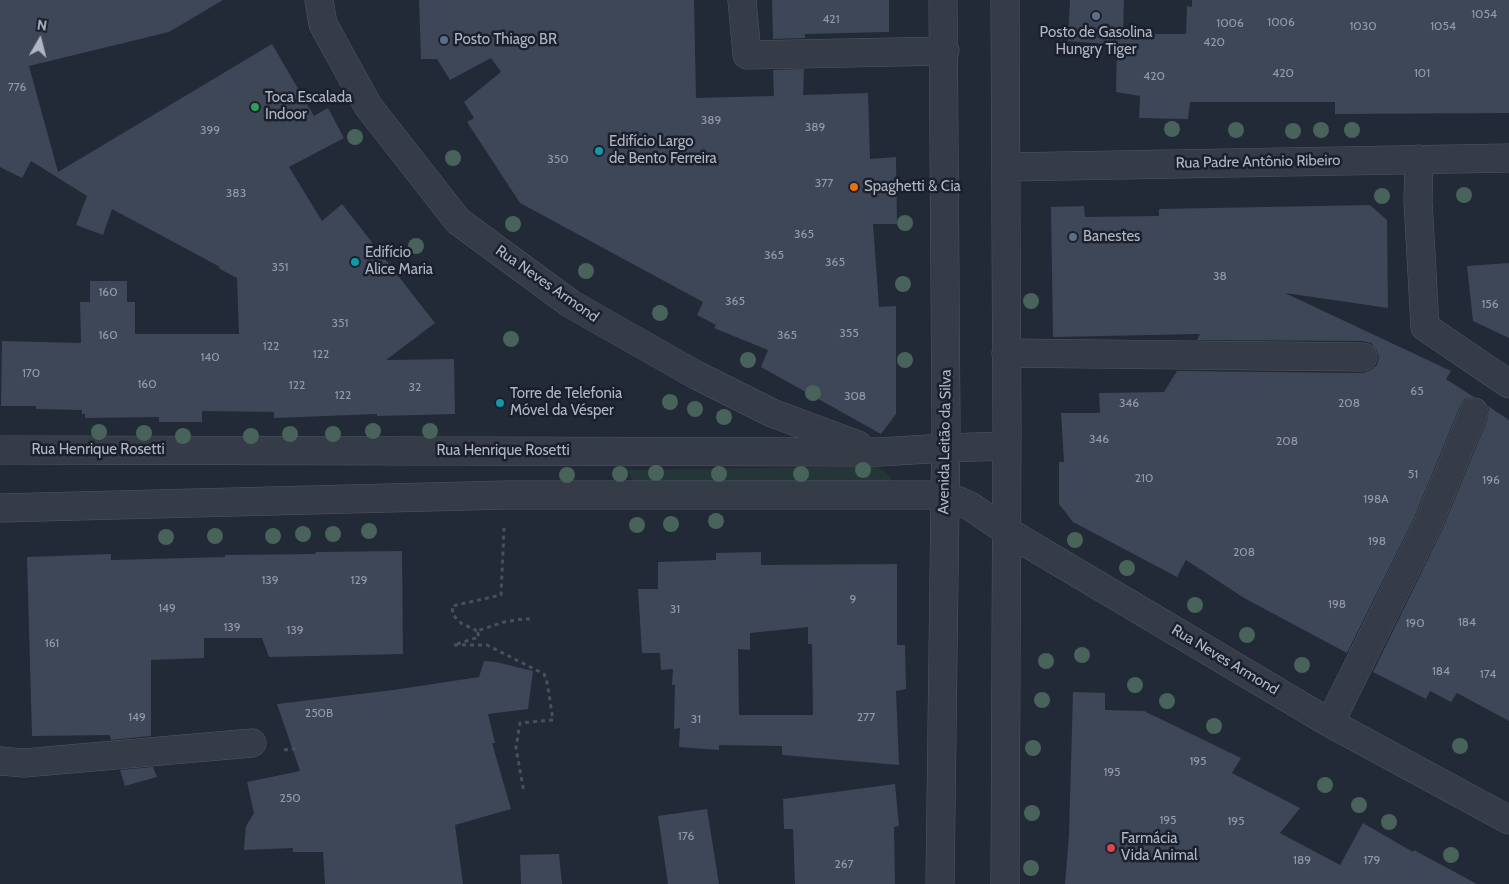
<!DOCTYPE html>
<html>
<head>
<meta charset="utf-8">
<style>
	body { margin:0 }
	#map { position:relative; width:1509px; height:884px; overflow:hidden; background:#222937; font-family:Cabin,sans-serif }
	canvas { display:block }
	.north { position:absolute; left:15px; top:15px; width:50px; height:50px; -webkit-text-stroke:4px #1b202c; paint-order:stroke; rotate:8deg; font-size:14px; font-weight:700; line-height:20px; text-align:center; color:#b0b6c4 }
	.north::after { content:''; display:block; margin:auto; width:18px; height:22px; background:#b0b6c4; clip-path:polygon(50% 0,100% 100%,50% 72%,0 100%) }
</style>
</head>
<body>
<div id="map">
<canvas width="1509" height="884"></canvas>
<div class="north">N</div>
</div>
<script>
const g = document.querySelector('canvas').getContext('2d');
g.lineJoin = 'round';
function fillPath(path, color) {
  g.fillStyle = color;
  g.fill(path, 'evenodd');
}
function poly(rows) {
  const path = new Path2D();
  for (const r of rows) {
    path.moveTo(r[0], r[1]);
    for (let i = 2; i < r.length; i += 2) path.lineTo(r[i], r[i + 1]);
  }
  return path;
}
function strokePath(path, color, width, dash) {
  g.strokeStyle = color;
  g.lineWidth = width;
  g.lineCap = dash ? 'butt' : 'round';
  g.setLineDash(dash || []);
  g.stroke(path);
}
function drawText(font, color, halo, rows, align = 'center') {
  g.font = font + ' Cabin,sans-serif';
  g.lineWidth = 5;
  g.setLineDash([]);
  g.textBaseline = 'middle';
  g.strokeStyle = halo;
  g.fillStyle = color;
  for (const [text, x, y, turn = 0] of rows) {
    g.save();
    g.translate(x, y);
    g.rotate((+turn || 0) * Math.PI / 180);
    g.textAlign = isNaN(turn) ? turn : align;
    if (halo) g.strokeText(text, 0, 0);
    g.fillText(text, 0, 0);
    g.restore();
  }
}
fillPath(poly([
	[876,466,888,474,892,480,886,489,637,490,627,470]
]), '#253639');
fillPath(poly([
	[0,0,223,0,169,32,29,66,58,172,272,44,314,116,328,108,344,138,289,167,322,221,342,204,435,323,386,360,454,359,455,414,377,416,377,414,274,418,274,412,202,411,202,422,159,422,159,417,85,418,85,414,82,414,82,410,36,409,36,406,1,406,2,341,81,343,80,302,90,302,90,281,127,281,127,302,135,302,135,334,239,334,237,278,218,268,220,267,112,209,103,235,76,225,87,196,31,161,22,178,0,167],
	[419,0,694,0,696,98,774,96,773,70,804,69,803,95,868,93,870,159,896,157,897,224,873,224,879,307,896,306,896,414,881,434,761,367,768,350,714,328,716,325,697,315,703,302,520,203,467,122,474,118,464,102,501,72,491,58,450,80,437,59,421,59],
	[772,0,889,0,889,32,805,34,805,38,773,39],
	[1070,0,1124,0,1123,34,1186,34,1187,6,1192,7,1192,0,1509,0,1509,113,1335,114,1335,102,1190,102,1188,119,1139,118,1140,96,1116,92,1117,45,1068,41],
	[1370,205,1387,220,1388,308,1285,293,1451,371,1446,379,1474,397,1465,399,1460,406,1414,518,1347,653,1244,598,1186,560,1177,577,1073,522,1059,504,1059,462,1064,462,1061,413,1100,413,1099,393,1164,392,1177,371,1363,373,1371,370,1377,365,1379,357,1376,349,1371,343,1363,341,1197,340,1200,334,1053,337,1051,207,1084,206,1085,217,1159,216,1159,209],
	[1509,263,1509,338,1473,321,1467,266],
	[1488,406,1509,420,1509,721,1457,693,1451,702,1430,691,1426,699,1373,672,1442,530,1488,418,1489,410],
	[402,551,403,654,269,657,262,638,204,638,204,658,151,660,151,736,111,740,110,735,32,736,27,557,111,554,111,560,225,557,225,555,315,554,316,552],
	[761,552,761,565,897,564,897,645,905,645,906,689,896,691,899,765,782,755,782,746,719,745,719,750,679,747,680,728,674,729,675,685,672,685,673,669,661,670,660,653,642,653,638,589,658,589,658,562,716,560,716,553],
	[808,627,808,644,812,644,813,715,739,715,738,649,750,650,750,633],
	[484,661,496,662,533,671,528,709,488,714,495,743,492,743,511,809,455,825,463,884,325,884,323,852,293,852,293,848,244,850,246,826,254,813,247,782,300,771,277,704,393,690,479,677],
	[1073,692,1105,693,1105,710,1144,711,1241,758,1232,773,1300,808,1280,833,1340,865,1363,823,1413,852,1414,850,1477,884,1065,884,1069,835],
	[153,767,157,777,125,786,120,770],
	[895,784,899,826,894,827,895,884,795,884,793,829,784,829,783,799],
	[707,809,719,884,668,884,658,816],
	[559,854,562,884,521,884,520,855]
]), '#3e4757');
const minor = poly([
	[319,0,323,24,368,106,458,221,571,304,696,375,772,413,858,445],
	[742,0,747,55,945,51],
	[1419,159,1418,201,1425,327,1509,384],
	[1006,167,1509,158],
	[1006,353,1363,357],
	[0,450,879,452,946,448,1006,446],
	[0,508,506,495,945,495,970,506,1005,530,1330,723,1509,820],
	[1330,723,1428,524,1474,412],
	[0,761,24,763,252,743],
	[940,884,946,425,943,0],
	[1005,884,1007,432,1005,0]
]);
strokePath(minor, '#505662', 29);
strokePath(poly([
	[477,631,461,623,453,615,452,606,501,595,504,528],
	[457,644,479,637,477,631,504,622,523,619,531,619],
	[454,645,487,645,544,674,547,682,553,720,520,723,516,748,524,793],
	[284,750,299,748]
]), '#435357', 3, [4, 4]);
strokePath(minor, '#353b47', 28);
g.fillStyle = '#48635a';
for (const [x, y] of [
	[1172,129],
	[1236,130],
	[1321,130],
	[1352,130],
	[1293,131],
	[355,137],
	[453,158],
	[1464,195],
	[1382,196],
	[905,223],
	[513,224],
	[416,246],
	[586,271],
	[903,284],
	[1031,301],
	[660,313],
	[511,339],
	[748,360],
	[905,360],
	[813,393],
	[670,402],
	[695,409],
	[724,417],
	[373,431],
	[430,431],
	[99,432],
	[144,433],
	[290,434],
	[333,434],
	[183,436],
	[251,436],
	[863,470],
	[656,473],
	[620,474],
	[719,474],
	[801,474],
	[567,475],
	[716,521],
	[671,524],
	[637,525],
	[369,531],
	[303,534],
	[333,534],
	[215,536],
	[273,536],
	[166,537],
	[1075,540],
	[1127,568],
	[1195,605],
	[1247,635],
	[1082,655],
	[1046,661],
	[1302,665],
	[1135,685],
	[1042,700],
	[1167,701],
	[1214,726],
	[1460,746],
	[1033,748],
	[1325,785],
	[1359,805],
	[1032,813],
	[1389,822],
	[1451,855],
	[1031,868]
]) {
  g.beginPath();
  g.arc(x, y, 8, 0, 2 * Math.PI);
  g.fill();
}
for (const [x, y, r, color] of [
	[1096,16,5,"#5c6f8a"],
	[444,40,5,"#5c6f8a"],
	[255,107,5,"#2e9e5b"],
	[599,151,5,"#0f9aa8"],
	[854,187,5,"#e8710a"],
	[1073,237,5,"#5c6f8a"],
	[355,262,5,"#0f9aa8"],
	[500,403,5,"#0f9aa8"],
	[1111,848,5,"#e0444e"]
]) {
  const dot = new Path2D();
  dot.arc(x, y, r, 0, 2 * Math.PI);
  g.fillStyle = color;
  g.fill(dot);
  strokePath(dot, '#1b202c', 2);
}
drawText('12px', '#949aa9', null, [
	["1054",1484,14],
	["421",831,19],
	["1006",1281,22],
	["1006",1230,23],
	["1030",1363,26],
	["1054",1443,26],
	["420",1214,42],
	["420",1283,73],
	["101",1422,73],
	["420",1154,76],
	["776",17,87],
	["389",711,120],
	["389",815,127],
	["399",210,130],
	["350",558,159],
	["377",824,183],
	["383",236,193],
	["365",804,234],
	["365",774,255],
	["365",835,262],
	["351",280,267],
	["38",1220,276],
	["160",108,292],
	["365",735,301],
	["156",1490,304],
	["351",340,323],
	["355",849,333],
	["160",108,335],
	["365",787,335],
	["122",271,346],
	["122",321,354],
	["140",210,357],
	["170",31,373],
	["160",147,384],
	["122",297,385],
	["32",415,387],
	["65",1417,391],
	["122",343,395],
	["308",855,396],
	["346",1129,403],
	["208",1349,403],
	["346",1099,439],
	["208",1287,441],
	["51",1413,474],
	["210",1144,478],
	["196",1491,480],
	["198A",1376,499],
	["198",1377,541],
	["208",1244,552],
	["139",270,580],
	["129",359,580],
	["9",853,599],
	["198",1337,604],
	["149",167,608],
	["31",675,609],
	["184",1467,622],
	["190",1415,623],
	["139",232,627],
	["139",295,630],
	["161",52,643],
	["184",1441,671],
	["174",1488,674],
	["250B",319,713],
	["149",137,717],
	["277",866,717],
	["31",696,719],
	["195",1198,761],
	["195",1112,772],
	["250",290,798],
	["195",1168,820],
	["195",1236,821],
	["176",686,836],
	["189",1302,860],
	["179",1372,860],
	["267",844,864]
]);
drawText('15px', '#b0b6c4', '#1b202c', [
	["Posto de Gasolina",1096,33,"center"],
	["Hungry Tiger",1096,50,"center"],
	["Posto Thiago BR",454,40],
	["Toca Escalada",265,98],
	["Indoor",265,115],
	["Edifício Largo",609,142],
	["de Bento Ferreira",609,159],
	["Spaghetti & Cia",864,187],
	["Banestes",1083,237],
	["Edifício",365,253],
	["Alice Maria",365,270],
	["Torre de Telefonia",510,394],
	["Móvel da Vésper",510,411],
	["Farmácia",1121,839],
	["Vida Animal",1121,856]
], 'left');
drawText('15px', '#b0b6c4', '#1b202c', [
	["Rua Padre Antônio Ribeiro",1258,162,-1],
	["Rua Neves Armond",547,284,35],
	["Avenida Leitão da Silva",945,442,-89],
	["Rua Henrique Rosetti",98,450],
	["Rua Henrique Rosetti",503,451],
	["Rua Neves Armond",1225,660,31]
]);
</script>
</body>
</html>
